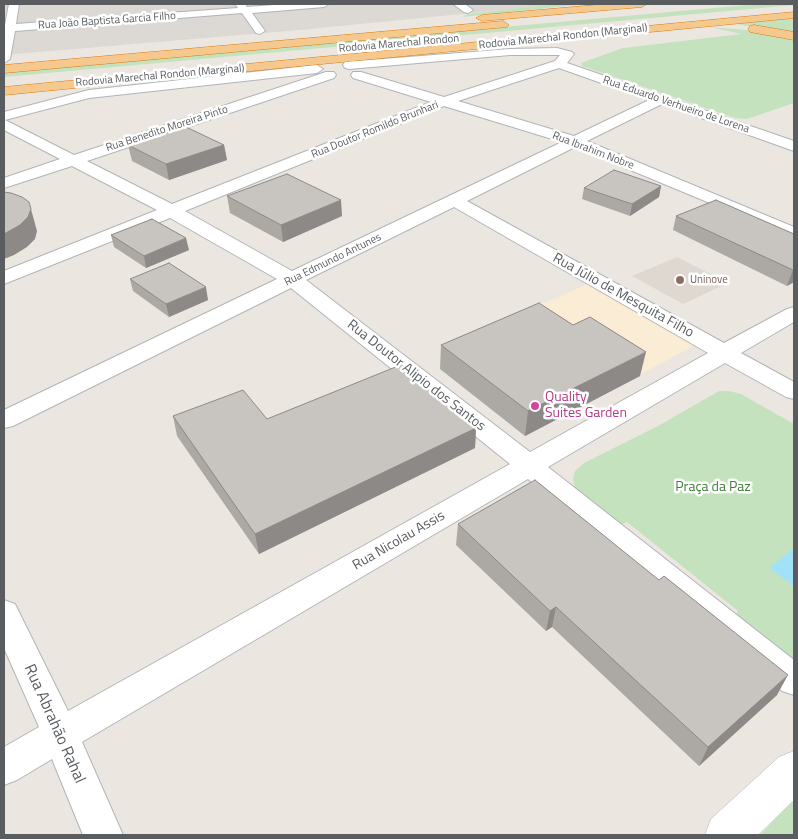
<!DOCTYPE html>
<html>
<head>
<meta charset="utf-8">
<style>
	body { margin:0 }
	#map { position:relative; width:798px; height:839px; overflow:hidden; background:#ebe7e0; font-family:"Titillium Web",sans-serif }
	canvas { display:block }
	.frame { position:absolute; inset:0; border:5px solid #595d60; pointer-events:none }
</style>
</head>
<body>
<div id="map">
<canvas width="798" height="839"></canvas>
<div class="frame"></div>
</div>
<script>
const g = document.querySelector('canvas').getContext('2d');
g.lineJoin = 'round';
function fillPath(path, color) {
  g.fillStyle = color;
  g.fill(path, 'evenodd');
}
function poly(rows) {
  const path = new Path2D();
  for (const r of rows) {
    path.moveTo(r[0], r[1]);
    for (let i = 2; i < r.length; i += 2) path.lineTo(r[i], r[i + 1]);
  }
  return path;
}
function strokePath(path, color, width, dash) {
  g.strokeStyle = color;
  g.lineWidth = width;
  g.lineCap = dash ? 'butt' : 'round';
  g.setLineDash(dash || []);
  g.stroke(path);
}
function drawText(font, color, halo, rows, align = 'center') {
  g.font = font + ' "Titillium Web",sans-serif';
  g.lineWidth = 5;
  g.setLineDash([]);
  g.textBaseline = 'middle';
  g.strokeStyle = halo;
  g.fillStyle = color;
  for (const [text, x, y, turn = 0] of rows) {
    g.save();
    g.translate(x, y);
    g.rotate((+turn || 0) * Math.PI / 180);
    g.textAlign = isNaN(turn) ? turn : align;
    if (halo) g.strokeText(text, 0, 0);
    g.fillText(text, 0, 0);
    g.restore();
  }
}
fillPath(poly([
	[588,284,695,345,641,374,519,314]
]), '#fbecd5');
fillPath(poly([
	[4,4,555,4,543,6,300,30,4,55]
]), '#dcd9d5');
fillPath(poly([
	[677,257,728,283,683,304,632,276]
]), '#ded8d1');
fillPath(poly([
	[555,4,585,4,462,17,468,14],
	[759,4,794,5,4,77,4,72],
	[794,18,794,34,736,24],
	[711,27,758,31,794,39,794,103,747,119,735,118,582,66,581,63,623,48,741,34],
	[719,391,729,391,741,394,794,424,794,665,735,616,738,611,627,522,618,526,575,488,573,479,575,471,584,463,658,426],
	[794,800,794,835,760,835]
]), '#c4e2be');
fillPath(poly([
	[794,548,794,586,769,568]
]), '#a2e2f9');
const street = poly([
	[9,4,19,4,16,24,238,8,235,4,245,4,247,7,288,4,329,4,324,7,252,13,265,31,260,34,256,33,242,13,15,31,10,59,4,63,4,30,9,4],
	[453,4,465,4,473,10,468,13,464,12,453,4],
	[557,48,572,52,574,54,567,63,794,141,794,151,662,104,587,141,794,227,794,238,575,147,467,201,724,343,787,309,794,307,794,322,741,353,794,382,794,399,786,397,725,363,548,467,794,660,794,695,782,691,528,479,82,742,123,835,83,835,52,759,17,780,4,785,4,747,39,727,4,648,4,600,15,604,68,711,510,464,291,288,13,426,4,428,4,410,277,279,170,218,4,284,4,271,157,210,72,166,4,188,4,178,60,159,4,130,4,112,89,90,317,65,323,69,317,73,89,98,5,120,74,155,326,72,334,72,336,75,334,78,87,161,172,204,431,102,353,78,351,75,353,72,361,72,444,97,555,61,560,55,510,55,349,69,345,68,343,65,345,62,510,49,557,48],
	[559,68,649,100,574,136,458,101,559,68],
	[444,106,562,142,292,271,185,211,444,106],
	[454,207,708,353,530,452,306,280,454,207]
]);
const secondary = poly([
	[794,751,794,800,758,835,705,835,711,819,779,757,794,751]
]);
const highway = poly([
	[607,4,647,4,642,7,482,21,476,18,482,15,607,4],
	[794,12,794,18,4,95,4,87,794,12],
	[503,21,509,25,507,27,4,73,4,65,503,21],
	[754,25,794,32,794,40,750,32,748,29,750,26,754,25]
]);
strokePath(street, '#b1b4b7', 2);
strokePath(secondary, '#b0b4b7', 1);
strokePath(highway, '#dc790f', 1);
fillPath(street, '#fff');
fillPath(secondary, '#fff');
fillPath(highway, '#f5c98d');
fillPath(poly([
	[128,145,224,145,227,160,169,180,132,161],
	[661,186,659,197,630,216,582,199,584,188],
	[227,196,342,216,283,242,230,213],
	[676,216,794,234,794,282,787,286,673,230],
	[111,235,189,250,146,268,114,247],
	[130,279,208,300,169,317,133,291],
	[441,345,640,376,525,436,440,369],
	[173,416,267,419,476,428,475,448,259,554,177,436],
	[458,524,777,695,699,766,552,627,546,631,456,545]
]), '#aca9a5');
fillPath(poly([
	[224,145,227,160,169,180,166,164],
	[661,186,659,197,630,216,632,204],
	[341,200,342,216,283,242,281,225],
	[29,202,37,231,35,239,27,247,14,255,4,259,4,234],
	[186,238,189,250,146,268,144,256],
	[793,270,794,270,794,282,787,286],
	[206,287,208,300,169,317,166,304],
	[646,352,640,376,525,436,528,411],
	[476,428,475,448,259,554,255,534],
	[556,607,552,627,546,631,550,611],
	[788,675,777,695,699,766,708,747]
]), '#8c8986');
const building = poly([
	[186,127,224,145,166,164,128,145,186,127],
	[614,170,661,186,632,204,584,188,614,170],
	[287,174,341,200,281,225,227,196,287,174],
	[4,192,11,193,22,197,29,202,31,209,28,217,20,225,4,234,4,192],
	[716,200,794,234,794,270,793,270,676,216,716,200],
	[152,219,186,238,144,256,111,235,152,219],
	[169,263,206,287,166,304,130,279,169,263],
	[539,303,573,325,590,317,646,352,528,411,441,345,539,303],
	[403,364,476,428,255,534,173,416,243,390,267,419,403,364],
	[535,480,659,580,664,576,788,675,708,747,556,607,550,611,458,524,535,480]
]);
fillPath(building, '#c8c4c0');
strokePath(building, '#8c8986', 1);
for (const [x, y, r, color] of [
	[680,280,5,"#8d6e63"],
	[535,406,5,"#d1479c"]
]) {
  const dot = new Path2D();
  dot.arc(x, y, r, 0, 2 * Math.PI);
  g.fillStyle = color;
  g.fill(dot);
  strokePath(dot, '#fff', 2);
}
drawText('11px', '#595d60', '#fff', [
	["Rua João Baptista Garcia Filho",107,21,-4],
	["Rodovia Marechal Rondon (Marginal)",563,37,-6],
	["Rodovia Marechal Rondon",399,44,-5],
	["Rodovia Marechal Rondon (Marginal)",160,76,-5],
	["Rua Eduardo Verhueiro de Lorena",676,105,19],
	["Rua Benedito Moreira Pinto",167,129,-18],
	["Rua Doutor Romildo Brunhari",375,130,-22],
	["Rua Ibrahim Nobre",593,151,21],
	["Rua Edmundo Antunes",333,260,-26]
]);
drawText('11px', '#785e54', '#fff', [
	["Uninove",690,280]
], 'left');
drawText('14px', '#595d60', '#fff', [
	["Rua Júlio de Mesquita Filho",623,296,29],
	["Rua Doutor Alipio dos Santos",416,376,38],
	["Rua Nicolau Assis",399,541,-30]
]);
drawText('14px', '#b23c85', '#fff', [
	["Quality",545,398],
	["Suites Garden",545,414]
], 'left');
drawText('14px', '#427f39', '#fff', [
	["Praça da Paz",713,488]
]);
drawText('16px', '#595d60', '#fff', [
	["Rua Abrahão Rahal",54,724,66]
]);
</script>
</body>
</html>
